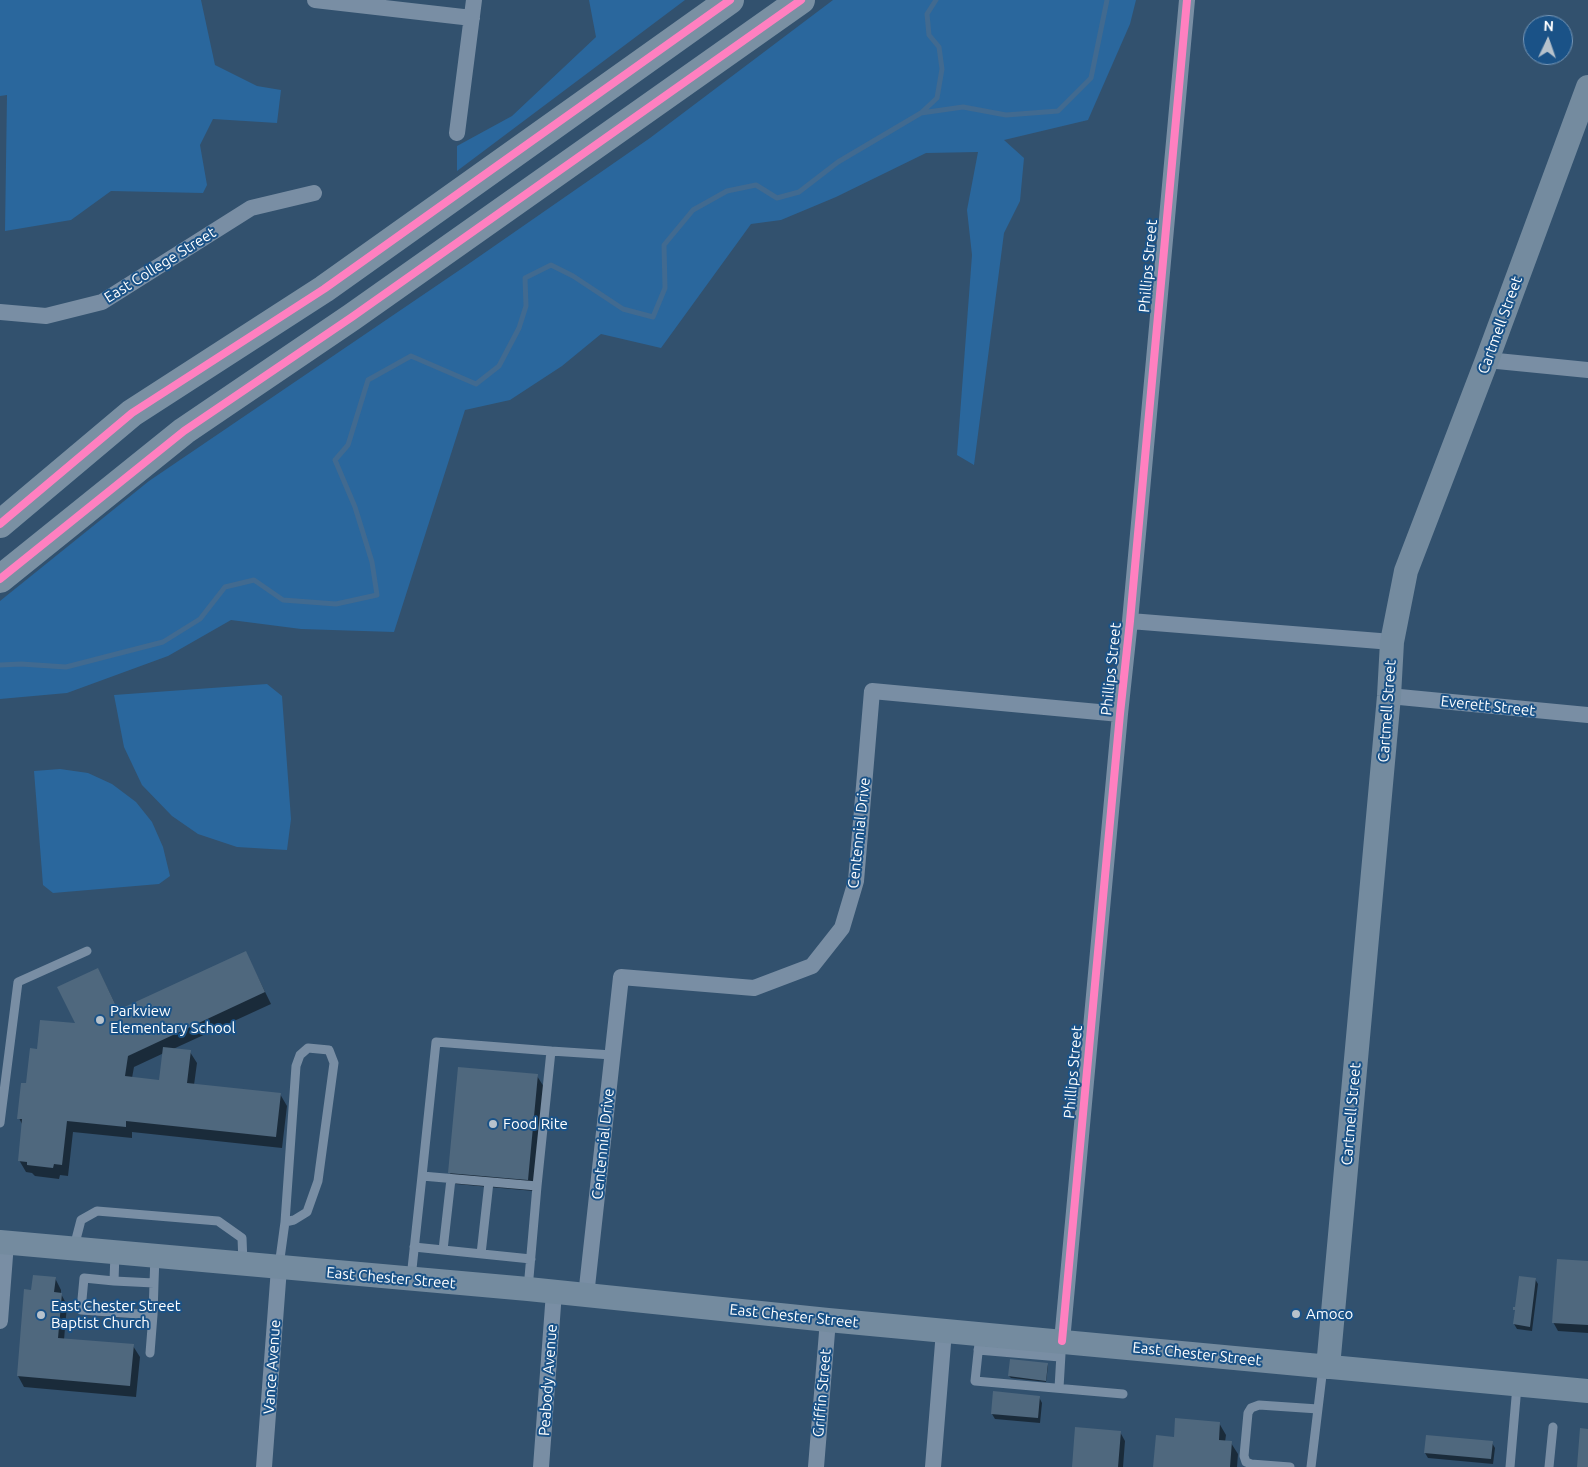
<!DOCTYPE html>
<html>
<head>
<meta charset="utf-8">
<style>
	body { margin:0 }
	#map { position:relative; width:1588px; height:1467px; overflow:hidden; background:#32516e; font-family:Ubuntu,sans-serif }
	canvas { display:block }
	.north { position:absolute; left:1523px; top:15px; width:50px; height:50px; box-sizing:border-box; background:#1a5287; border:1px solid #7697b7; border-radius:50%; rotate:3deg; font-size:14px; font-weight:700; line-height:20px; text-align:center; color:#fff }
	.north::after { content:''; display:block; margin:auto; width:18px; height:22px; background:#b7c2cc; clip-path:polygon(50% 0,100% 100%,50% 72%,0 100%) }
</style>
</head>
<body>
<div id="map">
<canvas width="1588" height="1467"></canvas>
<div class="north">N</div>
</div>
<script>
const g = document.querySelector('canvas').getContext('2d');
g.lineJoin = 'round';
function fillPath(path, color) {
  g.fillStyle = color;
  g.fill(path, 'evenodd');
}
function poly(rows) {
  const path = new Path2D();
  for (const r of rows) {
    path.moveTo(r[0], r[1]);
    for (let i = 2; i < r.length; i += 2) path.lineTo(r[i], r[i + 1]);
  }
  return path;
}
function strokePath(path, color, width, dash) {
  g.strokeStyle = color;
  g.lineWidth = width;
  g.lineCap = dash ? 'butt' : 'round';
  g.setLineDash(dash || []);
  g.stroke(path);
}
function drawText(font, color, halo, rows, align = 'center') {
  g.font = font + ' Ubuntu,sans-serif';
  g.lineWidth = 4;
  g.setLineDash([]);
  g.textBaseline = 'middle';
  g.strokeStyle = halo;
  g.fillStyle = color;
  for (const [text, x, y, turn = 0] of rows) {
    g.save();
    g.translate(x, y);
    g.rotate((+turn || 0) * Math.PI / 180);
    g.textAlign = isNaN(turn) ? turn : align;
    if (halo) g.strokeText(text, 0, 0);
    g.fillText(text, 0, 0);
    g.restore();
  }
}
fillPath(poly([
	[0,0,201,0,215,65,257,86,281,90,277,123,213,119,200,145,207,185,203,193,111,191,71,220,5,231,7,95,0,96],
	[589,0,685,0,457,171,457,146,512,116,596,37],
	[833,0,1136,0,1130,24,1088,120,1004,140,1024,158,1020,201,1004,233,974,465,957,455,972,255,967,210,978,152,926,153,836,197,781,220,751,224,661,348,601,334,562,366,510,400,465,410,394,632,301,629,231,620,168,656,67,693,0,699,0,601,149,481,467,265,650,138],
	[267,684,282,696,291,819,287,850,237,847,198,834,172,816,142,785,124,747,114,695],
	[60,769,88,773,112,784,136,802,152,822,163,847,170,876,159,884,53,893,43,885,34,771]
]), '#2a679d');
fillPath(poly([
	[246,953,271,1004,171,1050,190,1052,197,1063,194,1085,280,1094,287,1106,282,1148,132,1132,132,1138,73,1132,68,1176,60,1175,59,1179,35,1176,32,1173,26,1172,19,1160,23,1126,19,1118,38,1050,77,1025,98,969,119,1012],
	[164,1053,161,1081,132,1078,134,1067],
	[537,1076,544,1087,534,1191,456,1184,450,1173],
	[1588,1262,1588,1333,1558,1331,1553,1322],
	[55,1278,61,1290,61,1294,67,1305,64,1340,133,1346,140,1357,136,1397,24,1387,18,1376,33,1291],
	[1535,1279,1538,1284,1532,1331,1517,1329,1514,1324,1516,1312,1514,1309],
	[1047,1364,1048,1366,1046,1382,1011,1378,1009,1376],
	[1039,1397,1042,1403,1040,1423,995,1419,992,1414],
	[1219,1423,1226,1435,1225,1442,1231,1443,1238,1454,1237,1467,1154,1467,1175,1438],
	[1120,1432,1125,1441,1123,1467,1073,1467],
	[1492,1443,1495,1448,1493,1464,1428,1458,1425,1453]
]), '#0007');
strokePath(poly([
	[921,113,937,98,942,69,939,47,929,35,927,14,936,0],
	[0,665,21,664,66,667,163,642,200,619,225,587,254,580,283,600,336,604,377,595,372,562,355,507,335,460,348,445,368,380,411,356,476,384,499,366,519,328,526,306,525,278,551,265,573,276,623,309,653,317,665,288,664,245,693,210,727,191,756,185,777,198,799,192,838,162,921,113,963,107,1006,115,1058,111,1091,78,1107,0]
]), '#416a90', 5);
fillPath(poly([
	[246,951,265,992,128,1056,125,1076,159,1080,163,1047,191,1050,187,1083,281,1093,276,1137,126,1121,126,1127,67,1121,62,1165,54,1164,53,1168,27,1165,27,1162,18,1161,22,1119,17,1119,21,1083,26,1083,30,1048,37,1049,40,1020,75,1023,57,987,98,968,118,1010],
	[458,1067,538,1074,528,1180,448,1173],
	[1557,1259,1588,1261,1588,1325,1552,1323],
	[33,1275,56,1277,54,1292,62,1293,58,1338,134,1344,130,1386,17,1376,24,1289,31,1290],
	[1519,1276,1536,1278,1530,1327,1513,1324,1515,1310,1513,1310,1513,1307,1515,1307],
	[1010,1359,1048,1363,1046,1381,1008,1376],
	[993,1391,1040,1396,1038,1418,991,1414],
	[1175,1418,1220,1422,1219,1440,1232,1441,1230,1467,1153,1467,1156,1435,1174,1437],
	[1075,1427,1121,1431,1118,1467,1072,1467],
	[1580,1428,1588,1429,1588,1467,1577,1467],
	[1426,1435,1493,1441,1491,1459,1424,1453]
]), '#4f687e');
strokePath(poly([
	[0,1123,18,982,87,951],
	[422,1176,436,1042,551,1051],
	[537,1186,551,1051,612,1055],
	[74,1247,81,1220,97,1211,218,1221,242,1238,243,1263],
	[414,1247,531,1259],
	[443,1250,451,1179],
	[481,1254,489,1182],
	[279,1266,285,1222,296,1066,300,1055,308,1048,329,1050,334,1063,318,1181,307,1212,294,1220,285,1222],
	[411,1278,422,1176,537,1186,528,1289],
	[114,1281,154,1283,153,1315,81,1310,84,1278,114,1281,115,1253],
	[154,1283,155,1256],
	[980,1334,975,1381,1123,1394],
	[978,1350,1060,1357],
	[150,1353,153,1315],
	[1059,1388,1061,1354],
	[1290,1467,1251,1464,1246,1462,1244,1456,1248,1413,1251,1408,1259,1405,1318,1409],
	[1311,1467,1323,1367],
	[1510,1467,1517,1386],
	[1549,1467,1553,1427]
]), '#798ea4', 9);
strokePath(poly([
	[315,0,472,18],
	[457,133,474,0],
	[0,312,46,316,102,302,251,208,314,193],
	[1487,360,1588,370],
	[1130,621,1392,642],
	[1389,696,1588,715],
	[586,1296,621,977,754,988,812,966,842,928,856,881,872,691,1120,714],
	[0,1321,6,1243],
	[1062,1341,1120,714,1130,621,1187,0],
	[264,1467,279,1268],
	[541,1467,554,1292],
	[816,1467,828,1320],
	[933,1467,944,1331]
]), '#798ea4', 16);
strokePath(poly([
	[0,1242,528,1289,828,1320,1588,1391],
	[1328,1367,1389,696,1392,642,1406,571,1487,360,1588,87]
]), '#748b9f', 24);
strokePath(poly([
	[0,524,132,413,324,289,730,0],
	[0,579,184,431,352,317,801,0]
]), '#7a90a3', 28);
strokePath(poly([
	[0,524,132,413,324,289,730,0],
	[0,579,184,431,352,317,801,0],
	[1062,1341,1120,714,1130,621,1187,0]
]), '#ff80c0', 8);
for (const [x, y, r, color] of [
	[100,1020,5,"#b7c2cc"],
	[493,1124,5,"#b7c2cc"],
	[1296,1314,5,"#b7c2cc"],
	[41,1315,5,"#b7c2cc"]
]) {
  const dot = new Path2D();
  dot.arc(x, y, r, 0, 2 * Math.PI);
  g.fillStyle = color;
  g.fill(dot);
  strokePath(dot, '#1a5287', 2);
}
drawText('15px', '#fff', '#1a5287', [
	["East College Street",160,265,-32],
	["Phillips Street",1148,266,-85],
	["Cartmell Street",1500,325,-70],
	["Phillips Street",1111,669,-84],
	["Everett Street",1488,706,6],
	["Cartmell Street",1387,711,-86],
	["Centennial Drive",859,833,-84],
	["Phillips Street",1073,1072,-85],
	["Cartmell Street",1351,1114,-85],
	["Centennial Drive",603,1144,-84],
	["East Chester Street",391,1278,5],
	["East Chester Street",794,1316,6],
	["East Chester Street",1197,1354,6],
	["Vance Avenue",272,1367,-86],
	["Peabody Avenue",548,1380,-86],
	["Griffin Street",822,1393,-85]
]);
drawText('15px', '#fff', '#1a5287', [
	["Parkview",110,1011],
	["Elementary School",110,1028],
	["Food Rite",503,1124],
	["East Chester Street",51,1306],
	["Baptist Church",51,1323],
	["Amoco",1306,1314]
], 'left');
</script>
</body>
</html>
